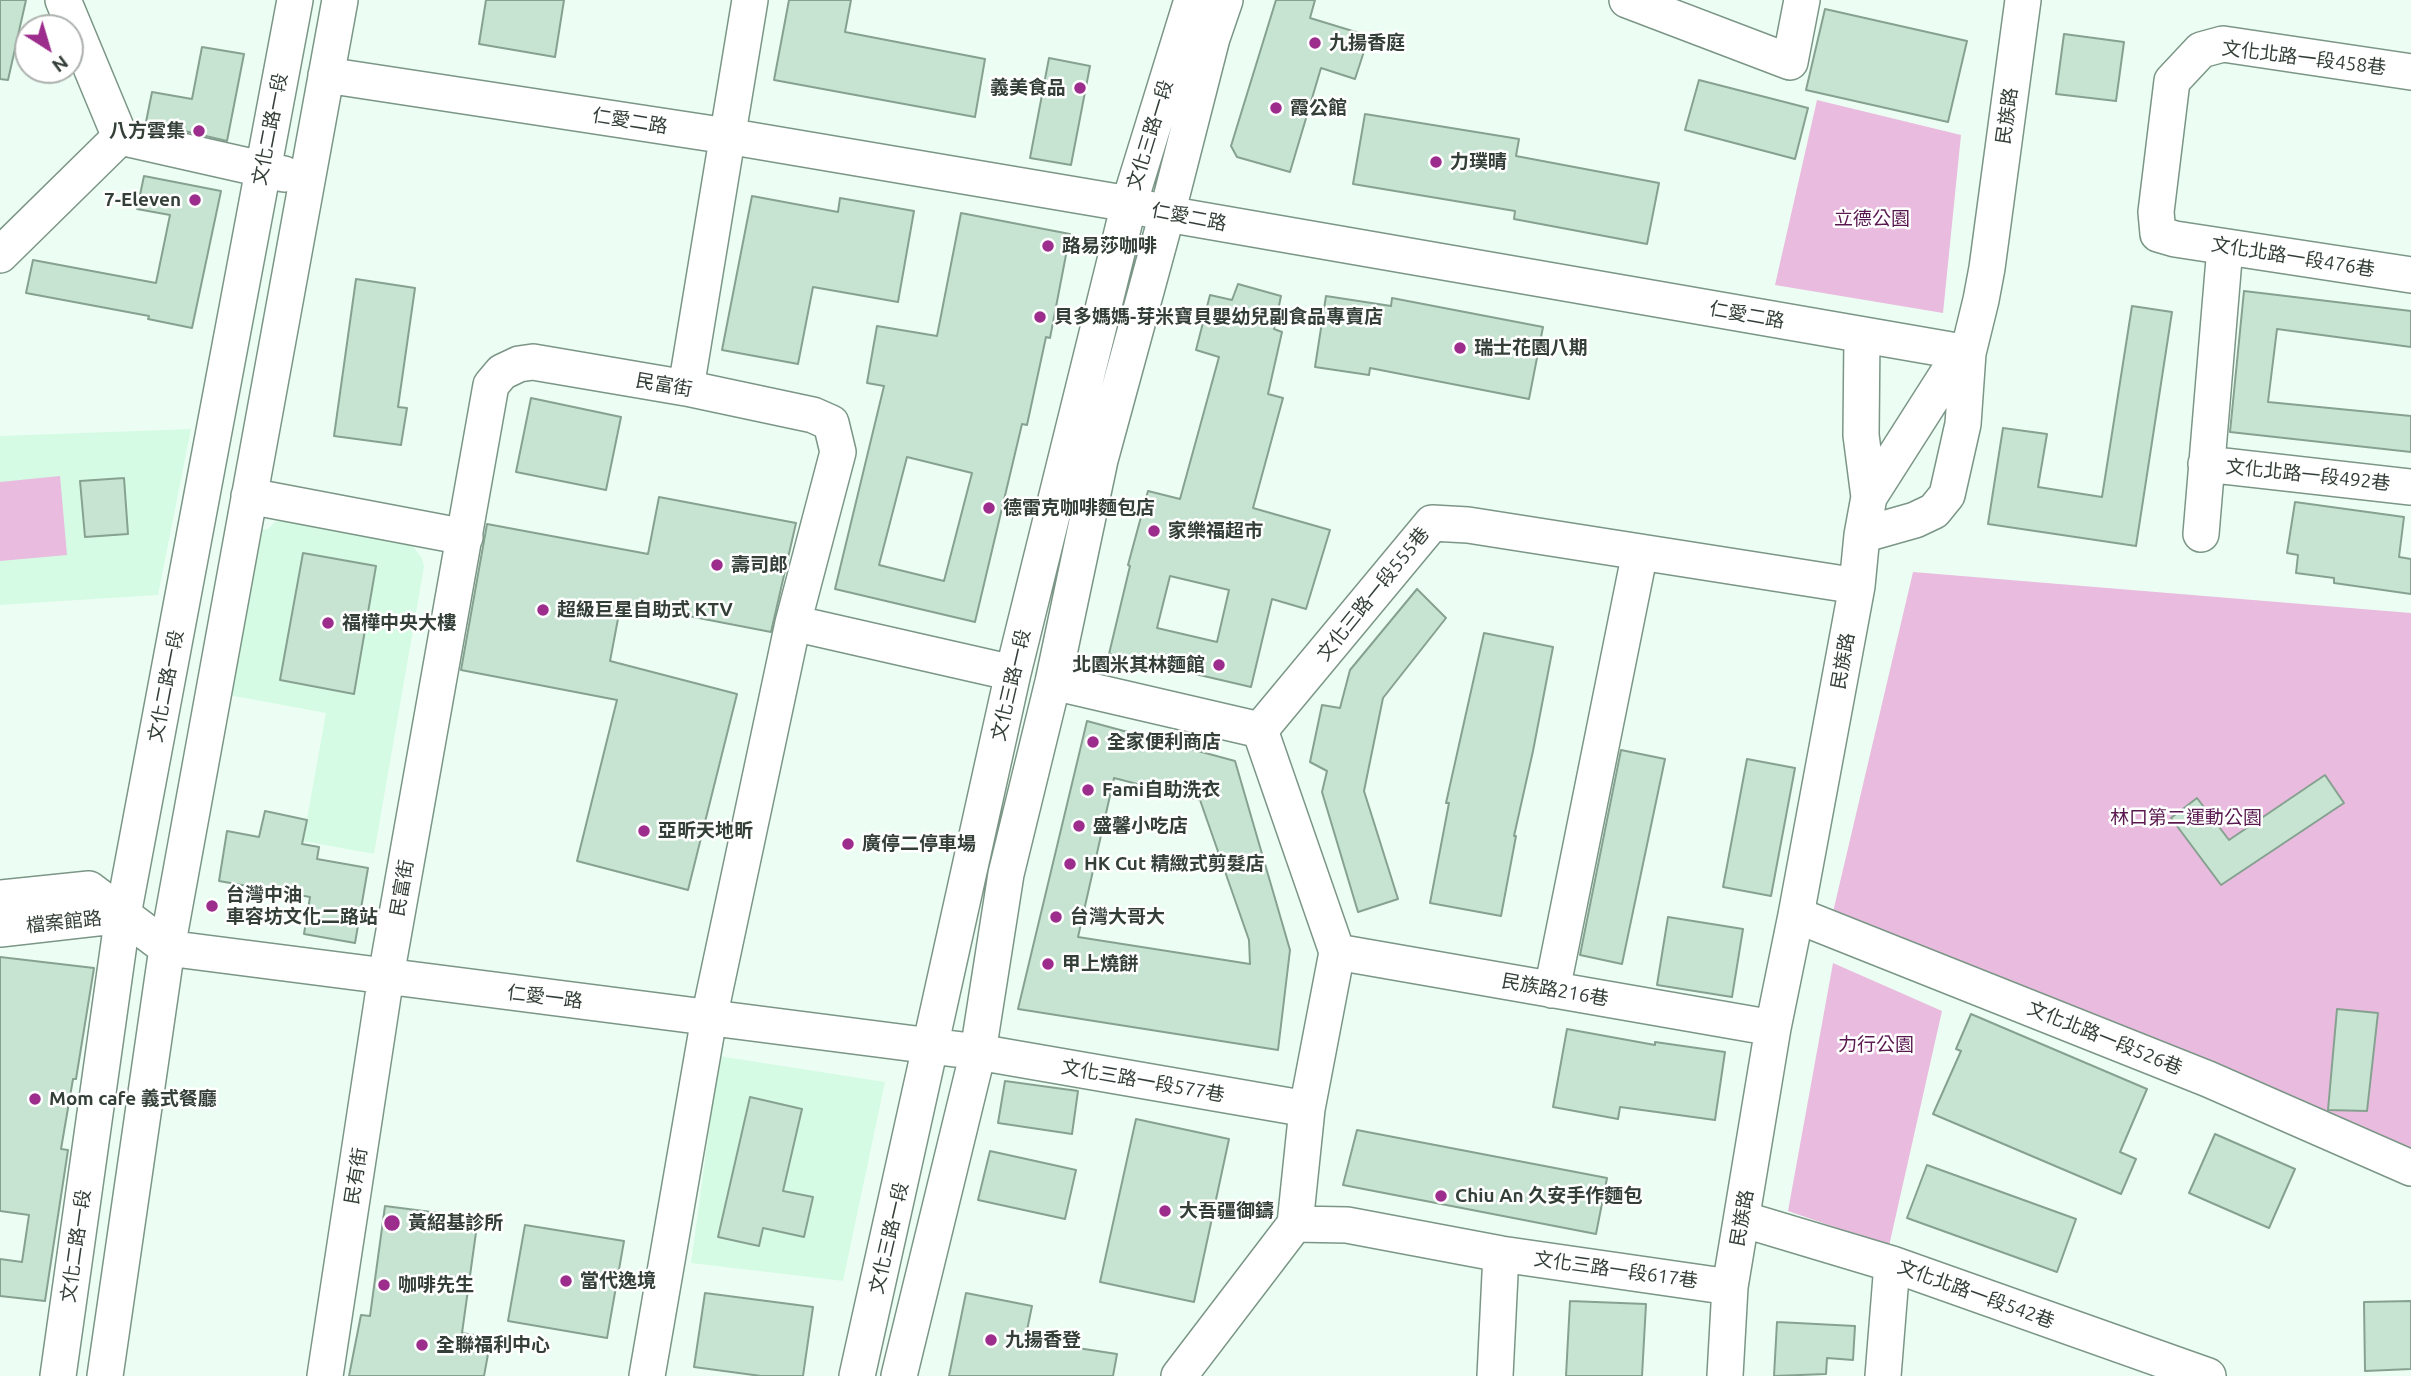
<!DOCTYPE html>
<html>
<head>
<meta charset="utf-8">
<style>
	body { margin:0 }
	#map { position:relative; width:2411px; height:1376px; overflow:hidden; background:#ecfef3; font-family:Ubuntu,sans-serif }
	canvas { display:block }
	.north { position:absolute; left:14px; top:14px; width:70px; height:70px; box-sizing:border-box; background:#fff; border:2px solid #aeb2af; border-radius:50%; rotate:143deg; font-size:19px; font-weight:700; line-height:28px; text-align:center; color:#343f38 }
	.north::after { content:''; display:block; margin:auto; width:24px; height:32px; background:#9c2d8c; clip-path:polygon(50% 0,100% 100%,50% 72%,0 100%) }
</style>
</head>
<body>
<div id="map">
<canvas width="2411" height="1376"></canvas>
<div class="north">N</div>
</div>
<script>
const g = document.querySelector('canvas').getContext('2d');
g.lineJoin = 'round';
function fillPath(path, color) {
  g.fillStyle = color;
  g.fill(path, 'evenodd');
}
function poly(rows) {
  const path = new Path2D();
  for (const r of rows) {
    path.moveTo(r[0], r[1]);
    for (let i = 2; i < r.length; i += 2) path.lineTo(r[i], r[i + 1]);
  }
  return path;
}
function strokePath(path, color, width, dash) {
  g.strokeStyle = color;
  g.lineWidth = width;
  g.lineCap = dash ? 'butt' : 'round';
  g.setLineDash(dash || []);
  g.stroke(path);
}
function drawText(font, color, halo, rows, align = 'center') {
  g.font = font + ' Ubuntu,"Noto Sans TC",sans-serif';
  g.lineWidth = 5;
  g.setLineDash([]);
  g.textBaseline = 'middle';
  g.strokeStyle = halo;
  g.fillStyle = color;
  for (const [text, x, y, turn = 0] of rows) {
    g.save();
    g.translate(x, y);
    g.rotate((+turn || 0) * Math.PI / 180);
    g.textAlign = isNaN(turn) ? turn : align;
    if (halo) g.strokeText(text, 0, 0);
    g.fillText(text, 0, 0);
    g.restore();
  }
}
fillPath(poly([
	[191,429,158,595,0,605,0,436],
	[283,520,412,545,422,558,424,567,374,854,303,841,326,713,223,694,259,530,268,529,275,522],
	[719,1056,885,1082,843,1281,691,1263]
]), '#d6fbe4');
fillPath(poly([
	[1817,100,1961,135,1943,313,1775,285],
	[60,476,67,555,0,561,0,482],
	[1913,572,2411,613,2411,1155,1833,912],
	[1833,963,1942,1011,1889,1246,1788,1211]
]), '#e9bbde');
const building = poly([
	[0,0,26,0,8,80,0,79,0,0],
	[486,0,564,0,555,57,479,44,486,0],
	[789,0,851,0,845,32,985,59,975,117,774,80,789,0],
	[1276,0,1315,0,1310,18,1369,36,1355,79,1321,68,1290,172,1237,157,1231,146,1276,0],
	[1825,9,1967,41,1948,122,1806,90,1825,9],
	[2064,34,2124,42,2116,101,2056,94,2064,34],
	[202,47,244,54,227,141,146,122,152,92,192,99,202,47],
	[1049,58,1090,66,1071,165,1030,158,1049,58],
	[1699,80,1808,108,1795,159,1685,130,1699,80],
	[1365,114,1519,139,1516,156,1659,183,1647,244,1514,219,1515,211,1353,184,1365,114],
	[144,176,221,191,192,328,148,319,149,316,26,293,33,260,156,283,170,215,137,209,144,176],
	[752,196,838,212,840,198,914,211,898,302,813,287,798,364,722,350,752,196],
	[961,213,1070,234,1050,338,1046,337,1027,425,1022,424,975,622,835,589,884,386,867,383,877,326,937,336,961,213],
	[907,457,972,473,944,581,879,565,907,457],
	[356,279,415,288,398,407,407,408,401,445,334,436,356,279],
	[1238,284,1281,296,1274,329,1282,332,1268,394,1283,398,1253,508,1330,530,1306,609,1272,599,1251,687,1109,654,1130,566,1128,565,1148,491,1180,499,1219,357,1196,350,1210,295,1232,300,1238,284],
	[1170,576,1229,590,1217,642,1157,628,1170,576],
	[2244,291,2411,311,2411,347,2277,329,2268,402,2411,416,2411,452,2230,432,2244,291],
	[1326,296,1391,306,1392,298,1543,327,1529,399,1370,368,1369,375,1315,367,1326,296],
	[2132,306,2172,312,2136,546,1988,524,2003,428,2047,434,2038,487,2102,497,2132,306],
	[531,398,621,417,606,490,516,472,531,398],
	[124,478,128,534,85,537,80,481,124,478],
	[659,497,796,523,771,632,621,603,610,661,737,694,688,890,577,861,617,700,461,670,487,524,648,554,659,497],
	[2295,502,2404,517,2399,557,2411,559,2411,594,2334,583,2334,578,2296,573,2298,555,2287,553,2295,502],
	[303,553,376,566,354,694,280,680,303,553],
	[1417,589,1446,618,1383,698,1364,791,1398,899,1358,912,1322,792,1327,771,1310,762,1322,705,1340,708,1350,670,1417,589],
	[1484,633,1553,647,1533,751,1514,836,1516,836,1501,916,1430,903,1449,803,1446,803,1484,633],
	[1087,721,1235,761,1290,950,1278,1050,1018,1009,1087,721],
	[1114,778,1200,800,1249,940,1250,964,1078,937,1114,778],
	[1621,750,1665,759,1622,964,1580,955,1621,750],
	[1747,759,1795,768,1771,896,1723,887,1747,759],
	[2325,775,2344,803,2221,885,2171,818,2197,798,2229,840,2325,775],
	[265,811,307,820,302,844,319,847,317,859,368,868,355,943,304,934,310,897,219,881,227,831,259,837,265,811],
	[1668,917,1743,929,1732,997,1657,985,1668,917],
	[0,957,94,968,76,1079,73,1079,61,1149,68,1150,45,1301,0,1296,0,1259,22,1262,29,1215,0,1211,0,957],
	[2337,1009,2378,1013,2367,1111,2328,1110,2337,1009],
	[1971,1014,2147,1089,2120,1152,2136,1159,2121,1194,1933,1114,1961,1051,1956,1049,1971,1014],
	[1567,1029,1655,1045,1655,1042,1725,1052,1715,1120,1620,1107,1618,1119,1553,1107,1567,1029],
	[1005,1081,1078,1091,1072,1134,998,1123,1005,1081],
	[750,1097,802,1109,783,1191,813,1197,804,1237,763,1228,759,1246,718,1237,750,1097],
	[1136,1119,1229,1139,1194,1302,1100,1282,1136,1119],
	[1357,1130,1607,1178,1596,1234,1343,1185,1357,1130],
	[2215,1134,2295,1169,2269,1228,2189,1193,2215,1134],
	[990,1151,1076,1170,1065,1219,978,1200,990,1151],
	[1927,1165,2076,1219,2057,1272,1907,1218,1927,1165],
	[385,1206,478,1218,462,1333,491,1338,484,1376,349,1376,361,1315,370,1316,385,1206],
	[525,1225,624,1241,607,1338,508,1321,525,1225],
	[705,1293,813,1307,803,1376,761,1376,694,1367,705,1293],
	[966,1293,1032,1306,1025,1340,1117,1354,1113,1376,949,1376,966,1293],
	[1570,1301,1646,1304,1642,1376,1566,1376,1570,1301],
	[2411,1301,2411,1369,2365,1371,2364,1302,2411,1301],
	[1777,1322,1855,1326,1853,1360,1827,1358,1826,1374,1774,1376,1777,1322]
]);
fillPath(building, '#c7e4d2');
strokePath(building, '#86a190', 2);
const minor = poly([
	[63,0,120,137],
	[1627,0,1790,62,1802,0],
	[2411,72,2223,44,2201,50,2172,81,2156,212,2158,234,2175,239,2411,275],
	[326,75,727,136,1129,204,1167,214,1968,353],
	[120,137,284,174],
	[0,255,120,137],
	[1862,335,1861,435,1869,497],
	[686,388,750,0],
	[2206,464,2411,487],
	[249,496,465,537],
	[2201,534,2225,247],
	[1862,535,1869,497,1948,373,1968,353],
	[793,623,1013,673],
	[1053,682,1260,730,1432,523,1468,525,1857,586],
	[1260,730,1337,952],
	[0,898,89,889,167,948,978,1052,1307,1109],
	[1796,915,2208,1079,2411,1168],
	[0,929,123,915],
	[1337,952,1773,1028],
	[1552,990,1640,552],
	[1742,1219,1892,1264,2208,1376],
	[1295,1224,1347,1225,1501,1254,1730,1287],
	[1295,1224,1307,1109,1337,952],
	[58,1376,123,915,295,0],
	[105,1376,167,948,340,0],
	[325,1376,386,976,491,385,502,372,519,364,533,362,686,388,813,415,831,423,838,452,793,623,709,1018,647,1376],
	[857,1376,1013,673,1129,204,1192,0],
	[899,1376,978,1052,1006,874,1053,682,1100,460,1167,214,1212,38,1225,0],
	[1179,1376,1295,1224],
	[1495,1376,1501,1254],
	[1725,1376,1730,1287,1773,1028,1796,915,1857,586,1862,535,1915,520,1934,511,1947,495,1963,424,1968,353,1981,300,1987,268,2023,0],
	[1883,1376,1892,1264]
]);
strokePath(minor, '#7b9686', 38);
strokePath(minor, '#fff', 35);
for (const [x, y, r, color] of [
	[1315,43,7,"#9c2d8c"],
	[1080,88,7,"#9c2d8c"],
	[1276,108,7,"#9c2d8c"],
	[199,131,7,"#9c2d8c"],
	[1436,162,7,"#9c2d8c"],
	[195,200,7,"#9c2d8c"],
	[1048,246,7,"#9c2d8c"],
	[1040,317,7,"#9c2d8c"],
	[1460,348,7,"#9c2d8c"],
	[989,508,7,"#9c2d8c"],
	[1154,531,7,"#9c2d8c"],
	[717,565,7,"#9c2d8c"],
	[543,610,7,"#9c2d8c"],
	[328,623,7,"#9c2d8c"],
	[1219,665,7,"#9c2d8c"],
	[1093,742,7,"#9c2d8c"],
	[1088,790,7,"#9c2d8c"],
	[1079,826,7,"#9c2d8c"],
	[644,831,7,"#9c2d8c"],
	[848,844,7,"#9c2d8c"],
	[1070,864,7,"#9c2d8c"],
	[212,906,7,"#9c2d8c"],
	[1056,917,7,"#9c2d8c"],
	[1048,964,7,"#9c2d8c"],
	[35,1099,7,"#9c2d8c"],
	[1441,1196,7,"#9c2d8c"],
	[1165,1211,7,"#9c2d8c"],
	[392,1223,9,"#9c2d8c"],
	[566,1281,7,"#9c2d8c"],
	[384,1285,7,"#9c2d8c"],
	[991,1340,7,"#9c2d8c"],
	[422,1345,7,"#9c2d8c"]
]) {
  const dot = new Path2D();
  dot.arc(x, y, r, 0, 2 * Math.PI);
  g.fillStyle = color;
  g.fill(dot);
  strokePath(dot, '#fff', 2.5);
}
drawText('bold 19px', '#343f38', '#fff', [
	["九揚香庭",1329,43],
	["義美食品",1066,88,"right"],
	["霞公館",1290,108],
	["八方雲集",185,131,"right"],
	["力璞晴",1450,162],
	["7-Eleven",181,200,"right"],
	["路易莎咖啡",1062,246],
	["貝多媽媽-芽米寶貝嬰幼兒副食品專賣店",1054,317],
	["瑞士花園八期",1474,348],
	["德雷克咖啡麵包店",1003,508],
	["家樂福超市",1168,531],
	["壽司郎",731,565],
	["超級巨星自助式 KTV",557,610],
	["福樺中央大樓",342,623],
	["北園米其林麵館",1205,665,"right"],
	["全家便利商店",1107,742],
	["Fami自助洗衣",1102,790],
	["盛馨小吃店",1093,826],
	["亞昕天地昕",658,831],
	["廣停二停車場",862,844],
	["HK Cut 精緻式剪髮店",1084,864],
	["台灣中油",226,895],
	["車容坊文化二路站",226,917],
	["台灣大哥大",1070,917],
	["甲上燒餅",1062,964],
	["Mom cafe 義式餐廳",49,1099],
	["Chiu An 久安手作麵包",1455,1196],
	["大吾疆御鑄",1179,1211],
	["黃紹基診所",408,1223],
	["當代逸境",580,1281],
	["咖啡先生",398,1285],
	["九揚香登",1005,1340],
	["全聯福利中心",436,1345]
], 'left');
drawText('19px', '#343f38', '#fff', [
	["文化北路一段458巷",2304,58,7],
	["民族路",2007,116,-82],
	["仁愛二路",630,121,9],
	["文化二路一段",270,129,-79],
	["文化三路一段",1150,135,-73],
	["仁愛二路",1189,217,11],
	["文化北路一段476巷",2293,257,9],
	["仁愛二路",1747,315,10],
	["民富街",664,385,10],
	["文化北路一段492巷",2308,475,6],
	["文化三路一段555巷",1373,594,-51],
	["民族路",1843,661,-80],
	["文化三路一段",1011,685,-77],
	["文化二路一段",166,686,-79],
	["民富街",402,888,-80],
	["檔案館路",64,922,-6],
	["民族路216巷",1555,990,10],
	["仁愛一路",545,997,7],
	["文化北路一段526巷",2105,1038,22],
	["文化三路一段577巷",1143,1081,10],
	["民有街",356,1176,-81],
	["民族路",1742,1218,-80],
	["文化三路一段",889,1238,-77],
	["文化二路一段",76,1246,-82],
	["文化三路一段617巷",1616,1270,8],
	["文化北路一段542巷",1976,1294,20]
]);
drawText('19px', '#59184f', '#fff', [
	["立德公園",1872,219],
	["林口第二運動公園",2186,818],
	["力行公園",1876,1045]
]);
</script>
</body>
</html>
